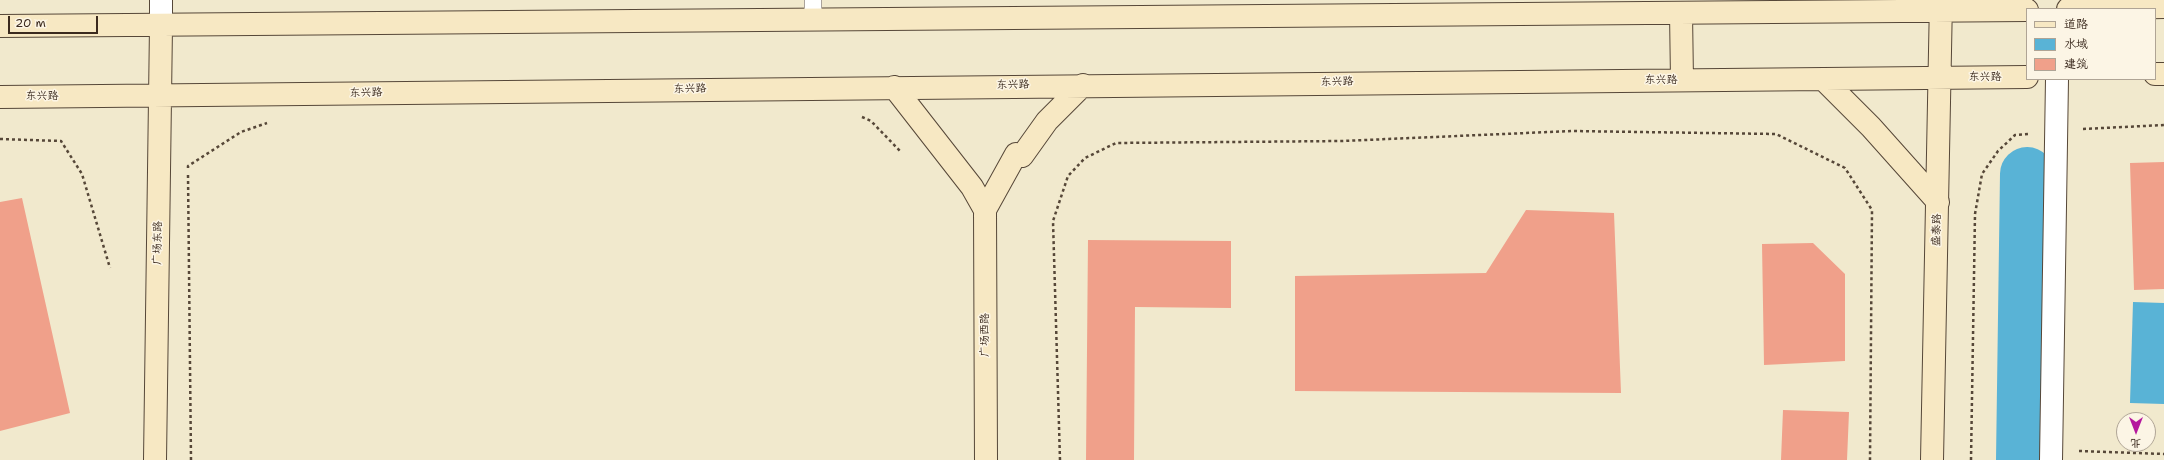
<!DOCTYPE html>
<html>
<head>
<meta charset="utf-8">
<style>
	body { margin:0 }
	#map { position:relative; width:2164px; height:460px; overflow:hidden; background:#f1e9cd; font-family:"Shantell Sans","LXGW WenKai TC",sans-serif }
	canvas { display:block }
	.legend { position:absolute; left:2026px; top:8px; width:130px; height:72px; box-sizing:border-box; background:#fcf5e5; border:1px solid #afa495; margin:0; padding:5px 7px; list-style:none; font-size:12px; color:#3b2a1e }
	.legend li { display:flex; align-items:center; gap:8px; height:20px }
	.legend b { width:20px; border:1px solid #afa495 }
	.north { position:absolute; left:2116px; top:412px; width:40px; height:40px; box-sizing:border-box; background:#fcf5e5; border:1px solid #afa495; border-radius:50%; rotate:180deg; font-size:11px; font-weight:700; line-height:16px; text-align:center; color:#3b2a1e }
	.north::after { content:''; display:block; margin:auto; width:14px; height:18px; background:#b5179e; clip-path:polygon(50% 0,100% 100%,50% 72%,0 100%) }
	.scale { position:absolute; left:8px; top:16px; width:90px; height:18px; box-sizing:border-box; border:2px solid #3b2a1e; border-top:0; padding-left:5px; font-size:12px; line-height:14px; white-space:nowrap; color:#3b2a1e; -webkit-text-stroke:3px #fcf5e5; paint-order:stroke }
</style>
</head>
<body>
<div id="map">
<canvas width="2164" height="460"></canvas>
<ul class="legend">
<li><b style="height:5px;background:#f7e8c3"></b>道路</li>
<li><b style="height:11px;background:#59b3d6"></b>水域</li>
<li><b style="height:11px;background:#f0a08a"></b>建筑</li>
</ul>
<div class="north">北</div>
<div class="scale">20 m</div>
</div>
<script>
const g = document.querySelector('canvas').getContext('2d');
g.lineJoin = 'round';
function fillPath(path, color) {
  g.fillStyle = color;
  g.fill(path, 'evenodd');
}
function poly(rows) {
  const path = new Path2D();
  for (const r of rows) {
    path.moveTo(r[0], r[1]);
    for (let i = 2; i < r.length; i += 2) path.lineTo(r[i], r[i + 1]);
  }
  return path;
}
function strokePath(path, color, width, dash) {
  g.strokeStyle = color;
  g.lineWidth = width;
  g.lineCap = dash ? 'butt' : 'round';
  g.setLineDash(dash || []);
  g.stroke(path);
}
function drawText(font, color, halo, rows, align = 'center') {
  g.font = font + ' "Shantell Sans","LXGW WenKai TC",sans-serif';
  g.lineWidth = 3;
  g.setLineDash([]);
  g.textBaseline = 'middle';
  g.strokeStyle = halo;
  g.fillStyle = color;
  for (const [text, x, y, turn = 0] of rows) {
    g.save();
    g.translate(x, y);
    g.rotate((+turn || 0) * Math.PI / 180);
    g.textAlign = isNaN(turn) ? turn : align;
    if (halo) g.strokeText(text, 0, 0);
    g.fillText(text, 0, 0);
    g.restore();
  }
}
fillPath(poly([
	[2133,302,2164,303,2164,404,2130,403]
]), '#59b3d6');
strokePath(poly([
	[2023,460,2027,174]
]), '#59b3d6', 54);
fillPath(poly([
	[2164,162,2164,289,2134,290,2130,163],
	[22,198,70,413,0,431,0,202],
	[1526,210,1614,213,1621,393,1295,391,1295,276,1486,273],
	[1088,240,1231,241,1231,308,1135,307,1134,460,1086,460],
	[1813,243,1845,274,1845,361,1764,365,1762,244],
	[1783,410,1849,412,1847,460,1781,460]
]), '#f0a08a');
const lane = poly([
	[813,0,813,19]
]);
const street = poly([
	[161,0,161,26],
	[2051,460,2057,79]
]);
const secondary = poly([
	[2068,9,2164,7],
	[1681,13,1682,80],
	[0,26,2027,10],
	[2155,74,2164,74],
	[1823,79,1871,127,1938,202],
	[894,87,972,187,985,210,986,460],
	[0,97,2027,77],
	[985,210,1016,154,1022,156,1047,121,1083,85],
	[155,460,161,26],
	[1932,460,1941,0]
]);
strokePath(lane, '#564738', 18);
strokePath(street, '#564738', 24);
strokePath(secondary, '#564738', 24);
strokePath(poly([
	[862,117,871,121,901,152],
	[2083,129,2164,125],
	[0,139,61,141,82,174,110,268],
	[188,168,188,166,241,132,267,123],
	[188,175,191,460],
	[2079,451,2164,454],
	[1060,460,1053,221,1068,176,1085,158,1116,143,1342,141,1572,131,1776,134,1845,168,1872,210,1870,460],
	[1971,460,1975,214,1982,174,1998,151,2015,135,2029,134]
]), '#564738', 2.5, [3, 3]);
strokePath(lane, '#fff', 17);
strokePath(street, '#fff', 22);
strokePath(secondary, '#f7e8c3', 22);
drawText('11px', '#3b2a1e', '#fcf5e5', [
	["东兴路",1985,77],
	["东兴路",1661,80],
	["东兴路",1337,82,-1],
	["东兴路",1013,85,-1],
	["东兴路",690,89,-1],
	["东兴路",366,93,-1],
	["东兴路",42,96],
	["盛泰路",1937,230,-89],
	["广场东路",158,243,-89],
	["广场西路",985,335,-90]
]);
</script>
</body>
</html>
